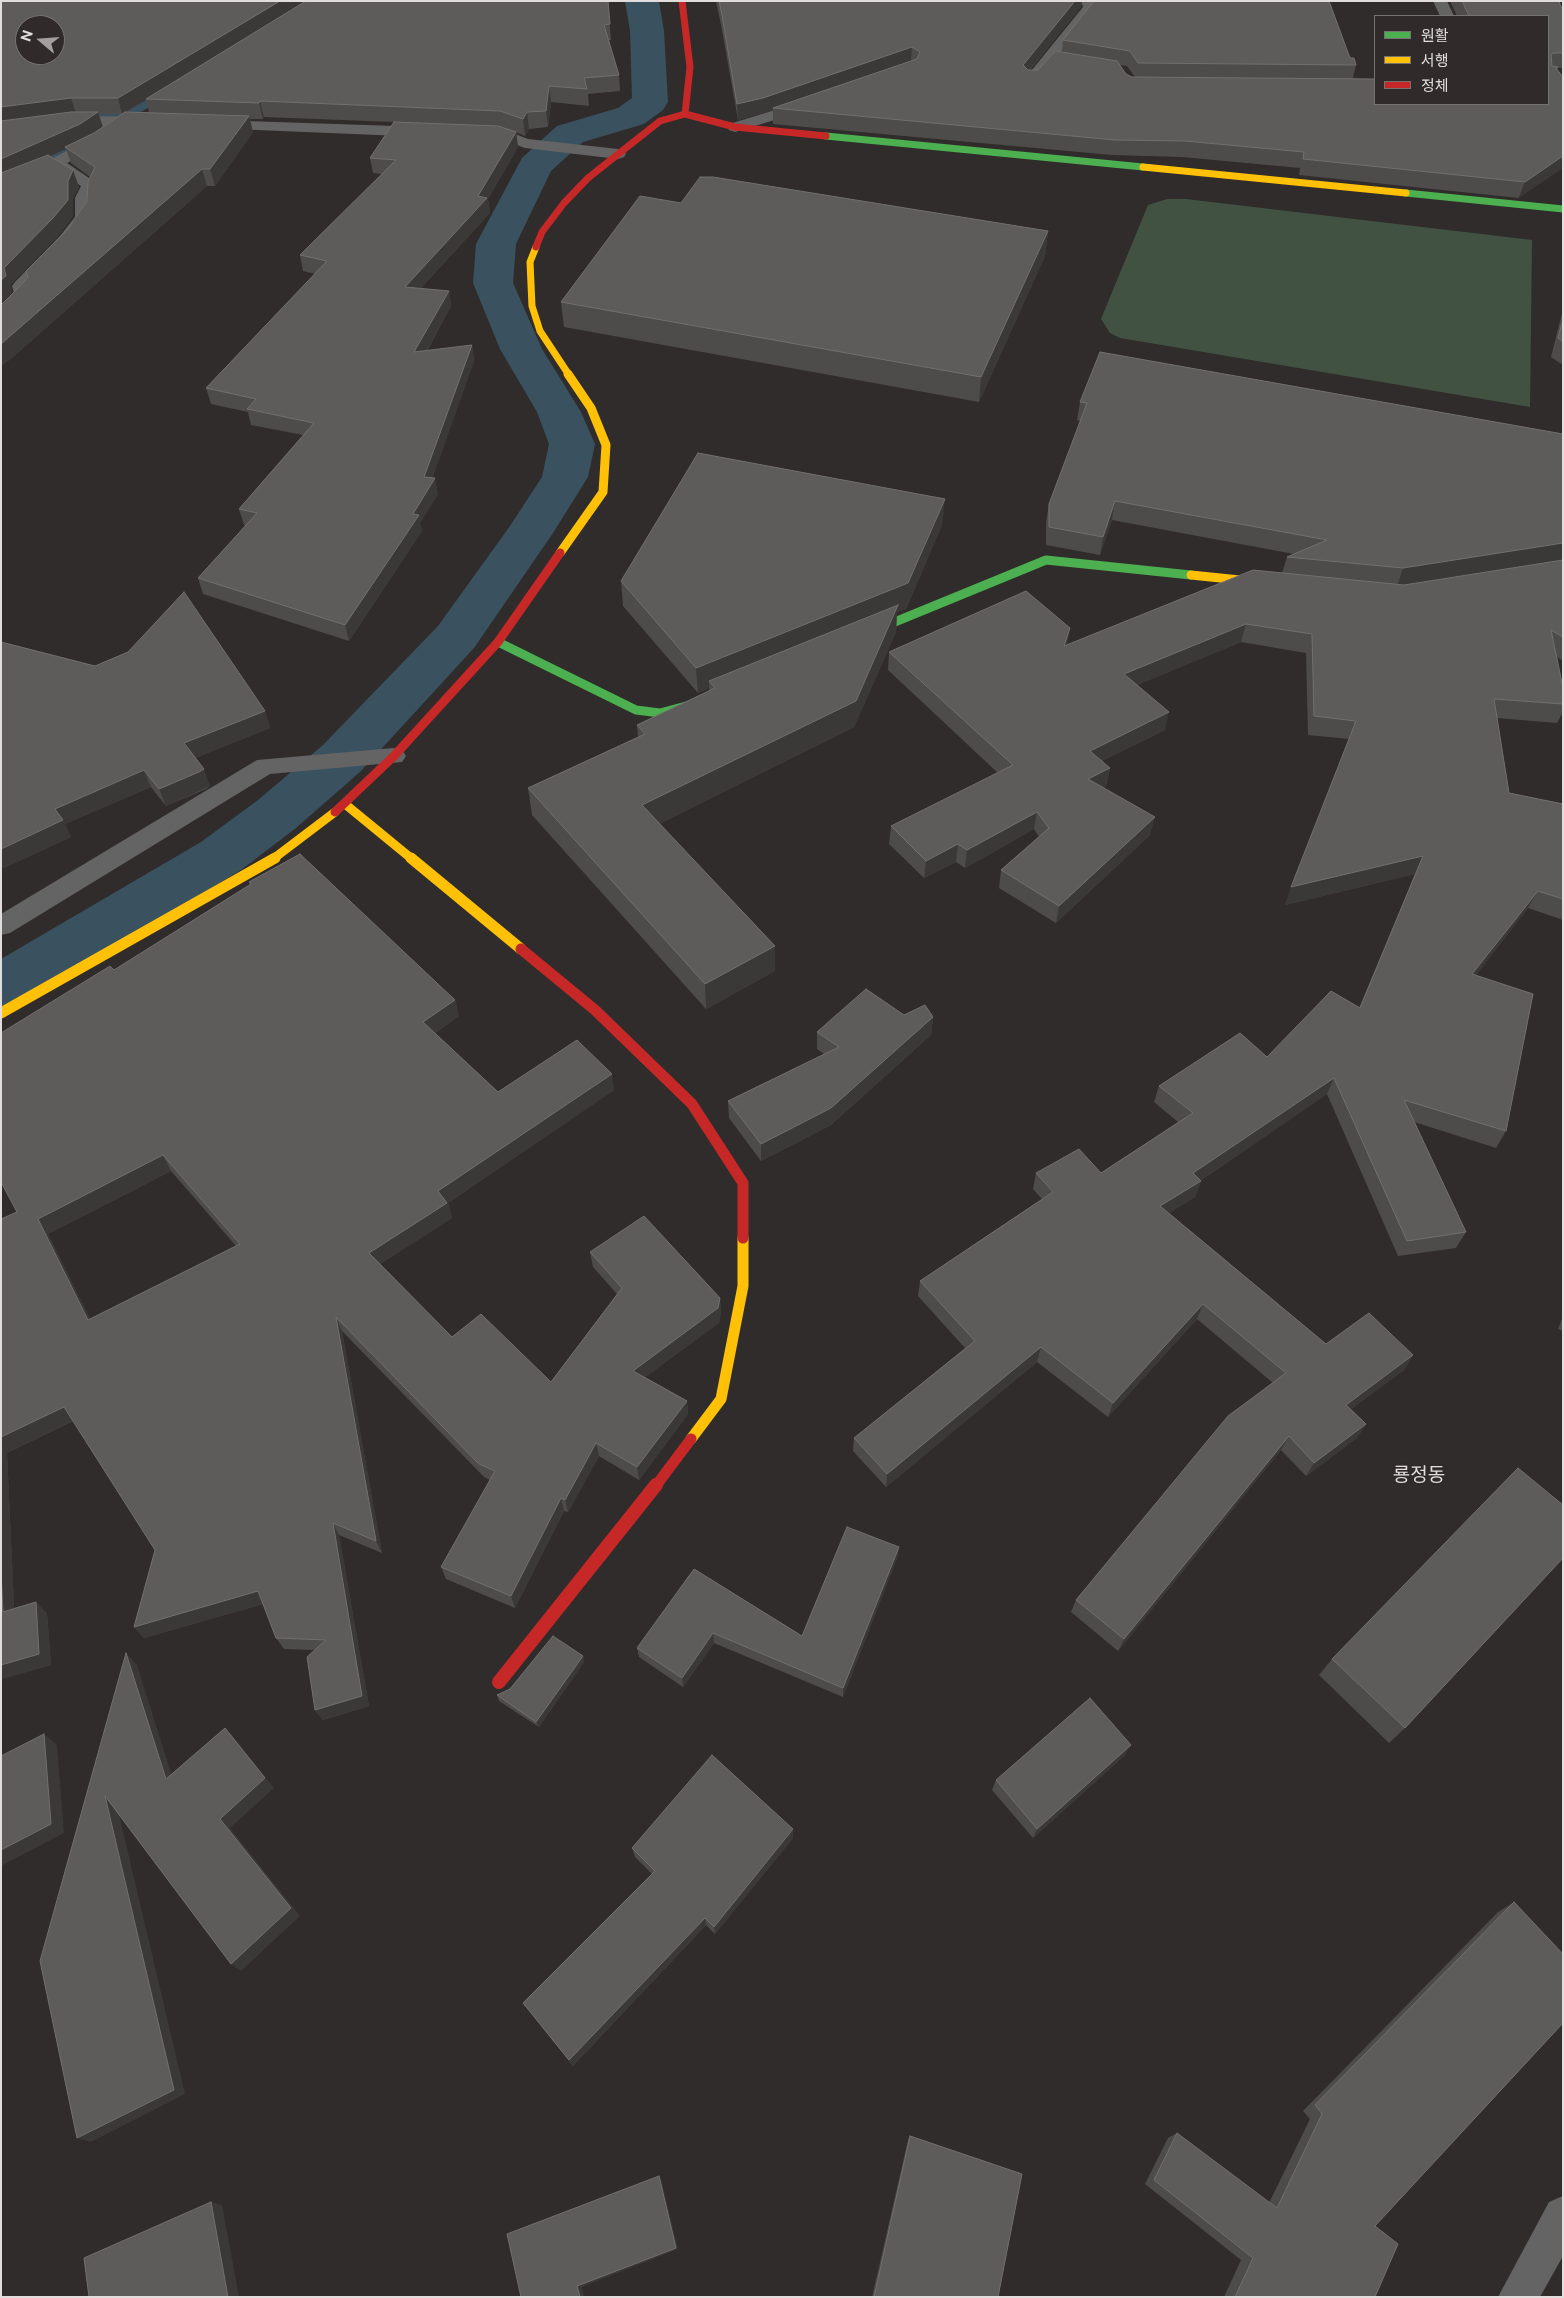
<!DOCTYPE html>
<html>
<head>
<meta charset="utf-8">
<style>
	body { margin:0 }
	#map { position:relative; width:1564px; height:2298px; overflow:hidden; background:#2f2c2b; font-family:"Public Sans","Noto Sans KR",sans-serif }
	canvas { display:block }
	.frame { position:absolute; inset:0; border:2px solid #e0dddc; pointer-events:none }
	.legend { position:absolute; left:1374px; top:15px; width:175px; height:90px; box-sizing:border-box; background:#302b2a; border:1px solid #767271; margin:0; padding:6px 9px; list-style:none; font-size:15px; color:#e0dddc }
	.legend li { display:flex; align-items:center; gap:10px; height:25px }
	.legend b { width:25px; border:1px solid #767271 }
	.north { position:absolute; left:15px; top:15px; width:50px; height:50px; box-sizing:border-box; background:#302b2a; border:1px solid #767271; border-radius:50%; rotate:288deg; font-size:14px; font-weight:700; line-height:20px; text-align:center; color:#e0dddc }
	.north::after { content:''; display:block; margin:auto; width:18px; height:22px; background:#a29f9e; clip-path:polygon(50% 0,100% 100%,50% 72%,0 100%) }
</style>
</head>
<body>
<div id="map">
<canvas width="1564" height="2298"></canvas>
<div class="frame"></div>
<ul class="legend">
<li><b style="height:6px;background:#4caf50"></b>원활</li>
<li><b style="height:6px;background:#ffc107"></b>서행</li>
<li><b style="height:6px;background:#c62828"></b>정체</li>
</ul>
<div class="north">N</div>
</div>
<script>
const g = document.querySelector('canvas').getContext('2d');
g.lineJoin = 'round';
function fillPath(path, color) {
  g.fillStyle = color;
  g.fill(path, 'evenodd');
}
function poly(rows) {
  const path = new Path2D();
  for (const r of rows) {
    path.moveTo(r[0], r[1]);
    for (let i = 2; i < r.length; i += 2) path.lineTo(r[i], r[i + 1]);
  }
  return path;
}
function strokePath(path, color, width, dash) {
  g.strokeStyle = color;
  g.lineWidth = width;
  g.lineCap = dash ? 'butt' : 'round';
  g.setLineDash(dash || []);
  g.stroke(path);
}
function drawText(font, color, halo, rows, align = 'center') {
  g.font = font + ' "Public Sans","Noto Sans KR",sans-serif';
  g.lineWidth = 4.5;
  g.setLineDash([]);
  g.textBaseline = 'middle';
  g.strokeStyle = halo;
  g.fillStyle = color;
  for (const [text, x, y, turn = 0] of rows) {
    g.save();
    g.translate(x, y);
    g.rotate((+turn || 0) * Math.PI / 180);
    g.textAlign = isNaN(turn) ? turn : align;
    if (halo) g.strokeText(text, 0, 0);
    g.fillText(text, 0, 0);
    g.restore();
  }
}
fillPath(poly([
	[1167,199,1186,199,1532,240,1530,407,1120,338,1110,333,1101,319,1148,205]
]), '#415243');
fillPath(poly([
	[280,1,322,1,317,8,75,151,1,174,1,151,49,135,280,1],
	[625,1,659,1,664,31,668,102,663,110,644,124,583,142,551,171,516,244,513,283,542,349,581,412,595,444,588,477,553,533,474,648,361,771,296,828,241,870,22,1004,1,1011,1,959,201,842,258,800,323,745,438,626,510,526,542,477,549,444,537,412,500,349,473,283,476,244,522,158,557,126,618,108,632,98,630,31,625,1]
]), '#3a5260');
fillPath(poly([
	[1081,1,1095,1,1097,7,1037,82,1027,82,1024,79,1027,76,1083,7,1081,1],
	[1433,1,1447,1,1454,16,1440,16,1433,1],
	[808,100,814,102,816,105,814,108,735,132,729,130,727,127,729,124,808,100],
	[76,116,149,117,155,119,157,122,155,125,149,127,76,126,1,136,1,126,76,116],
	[215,120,426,127,432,129,434,132,432,135,426,137,209,128,207,125,209,122,215,120],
	[482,129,502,129,528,139,618,149,624,151,626,154,624,157,618,159,525,148,500,139,476,137,474,134,476,131,482,129],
	[102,133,108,135,110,138,108,141,67,163,98,184,91,198,91,217,72,244,30,287,32,294,29,298,7,320,1,321,1,306,14,293,12,286,15,282,60,236,75,217,75,198,81,186,54,169,1,190,1,179,49,160,102,133],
	[394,748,402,750,406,756,402,762,270,774,10,933,1,935,1,914,257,760,394,748],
	[1563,2196,1563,2256,1540,2297,1498,2297,1549,2202,1563,2196]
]), '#656464');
strokePath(poly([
	[826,136,1143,167],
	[1406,193,1563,209]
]), '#4caf50', 7);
strokePath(poly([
	[863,635,1046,560,1191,575],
	[498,642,636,710,660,713,701,702]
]), '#4caf50', 9);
strokePath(poly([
	[1143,167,1406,193],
	[536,247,530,262,532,306,540,331,569,375]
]), '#ffc107', 7);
strokePath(poly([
	[560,553,603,492,606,445,591,408,568,374],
	[1191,575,1269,583],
	[345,804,412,859],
	[273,859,335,812]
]), '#ffc107', 9);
strokePath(poly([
	[411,858,521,949],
	[1,1013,275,858],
	[691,1439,721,1399,743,1286,743,1238]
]), '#ffc107', 11);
strokePath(poly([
	[682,1,690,67,685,114,735,127,826,136],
	[536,247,542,232,564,203,588,178,660,121,685,114]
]), '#c62828', 7);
strokePath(poly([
	[335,812,394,756,498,642,560,553]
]), '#c62828', 9);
strokePath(poly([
	[521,949,595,1010,692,1104,743,1183,743,1238],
	[655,1487,691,1439]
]), '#c62828', 11);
strokePath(poly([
	[499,1682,656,1485]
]), '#c62828', 14);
fillPath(poly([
	[1,1,608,1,611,40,608,40,619,75,620,91,588,94,589,106,551,102,548,127,529,129,525,136,516,132,518,147,488,199,490,213,421,288,449,291,451,306,427,351,472,345,474,361,432,478,438,494,420,523,422,531,349,641,203,594,198,578,246,525,244,525,239,509,303,435,251,425,248,412,211,404,206,388,316,274,303,271,300,255,382,174,373,173,370,158,394,122,264,117,263,119,250,119,253,132,215,186,207,186,13,357,1,366,1,305,24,282,68,229,87,201,90,177,71,163,66,149,50,156,79,187,73,198,73,216,59,235,10,285,12,292,1,304],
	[146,100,149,112,127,112],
	[99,114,121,114,103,127],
	[716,1,1082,1,1081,7,1030,70,1038,70,1062,52,1063,40,1350,58,1356,65,1353,78,1548,104,1548,16,1457,16,1450,1,1559,1,1561,7,1563,7,1563,68,1558,68,1557,70,1563,77,1519,198,1299,175,1300,168,1182,157,1112,155,773,124,773,110,738,120,722,30],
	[1120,65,1127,66,1135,77,1132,77,1126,74],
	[681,203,1048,231,1045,256,979,402,564,327,561,302],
	[1563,309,1563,365,1551,357],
	[1080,402,1563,434,1563,661,1557,657,1563,688,1563,712,1557,723,1497,718,1509,793,1563,804,1563,920,1528,908,1476,975,1506,1131,1496,1148,1414,1122,1466,1232,1456,1248,1398,1256,1327,1094,1200,1181,1201,1181,1195,1197,1169,1213,1326,1344,1413,1355,1404,1370,1351,1409,1366,1424,1357,1438,1306,1476,1281,1450,1118,1651,1071,1612,1076,1600,1273,1383,1197,1319,1108,1417,1037,1362,886,1487,853,1451,854,1438,965,1348,918,1296,920,1281,1042,1199,1033,1189,1036,1173,1101,1173,1178,1122,1154,1102,1159,1086,1267,1057,1359,1008,1415,874,1285,905,1349,739,1308,735,1306,653,1241,642,1137,685,1165,730,1102,761,1110,768,1106,786,1103,788,1150,835,1056,923,999,888,1001,870,1039,837,1034,829,965,868,956,862,924,878,889,844,891,826,998,773,888,670,889,652,1068,645,1282,573,1287,557,1294,554,1112,520,1100,555,1046,545,1046,522,1049,504,1080,421,1077,420],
	[1487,572,1404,585,1402,585],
	[942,525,906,609,897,612,896,632,854,727,659,824,775,946,775,971,706,1009,532,815,528,788,638,737,637,725,710,691,709,688,698,693,623,606,621,581],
	[1,642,265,711,270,728,195,758,210,786,206,789,166,806,151,787,65,824,71,837,4,868,1,865],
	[249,882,455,1000,459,1016,435,1033,498,1092,614,1090,448,1203,452,1218,380,1264,452,1337,551,1382,617,1294,593,1267,590,1252,720,1298,721,1312,719,1323,645,1377,687,1401,688,1414,639,1480,599,1456,568,1512,564,1511,515,1608,446,1579,441,1567,490,1480,484,1477,342,1331,382,1553,339,1535,369,1706,323,1720,315,1710,314,1650,284,1649,276,1638,263,1604,144,1638,134,1627,155,1550,73,1421,7,1453,14,1608,36,1602,47,1614,51,1665,1,1679,1,1219,17,1212,114,970,250,885],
	[171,1171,236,1246,90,1319,48,1234],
	[904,1015,933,1017,931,1035,831,1125,761,1161,729,1118,728,1101,824,1054,817,1049,817,1032],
	[1563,1316,1563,1331,1558,1329],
	[899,1547,897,1558,843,1697,714,1643,683,1687,639,1657,637,1648,694,1569,802,1636],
	[583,1656,584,1662,539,1727,499,1701,497,1695],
	[1332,1659,1405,1728,1389,1743,1319,1675],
	[1125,1755,1033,1838,992,1790,996,1780],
	[793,1838,715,1934,706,1925,573,2066,523,2003,652,1874,635,1857,632,1848],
	[1514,1902,1375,2226,1375,2297,1224,2297,1241,2260,1145,2184,1168,2138,1177,2133,1269,2203,1310,2119,1303,2111,1498,1912],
	[910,2136,998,2297,872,2297,908,2140]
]), '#4e4c4b');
fillPath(poly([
	[280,1,310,1,146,99,146,100,122,114,118,98],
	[1075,1,1082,1,1081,7,1021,80,1023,65],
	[912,47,911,62,773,108,773,110,763,113,738,120,737,104],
	[549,86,551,102,548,127,546,111],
	[71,98,76,114,1,125,1,107],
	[260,101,264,117,263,119,259,103],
	[98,112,103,128,85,140,65,147,66,149,1,178,1,159],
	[527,112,529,129,525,136,523,119],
	[249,116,253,132,215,186,210,169],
	[516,132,518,147,488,199,490,213,408,302,405,287,478,196],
	[1563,156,1563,168,1519,198,1525,182],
	[202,169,207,186,13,357,1,366,1,344],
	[73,170,79,187,73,198,73,216,59,235,10,285,12,292,1,304,1,280,4,268,68,181],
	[1048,231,1045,256,979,402,981,377],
	[449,291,451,306,417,368,414,352],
	[472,345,474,361,429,488,435,478,438,494,420,523,422,531,349,641,345,625,413,514,424,477],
	[945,499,942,525,906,609,897,612,896,632,854,727,644,832,642,805,856,701,709,681,709,688,698,693,696,668],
	[1115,501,1112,520,1100,555,1103,537],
	[1563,543,1563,560,1397,586,1403,568],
	[1246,624,1241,642,1120,692,1124,674],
	[1070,628,1067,647,1064,646],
	[265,711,270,728,190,760,184,743],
	[1169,712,1165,730,1086,769,1090,751],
	[1110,768,1106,786,1085,797,1088,779],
	[204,769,210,786,166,806,159,789],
	[144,770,151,787,65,824,71,837,4,868,1,864,1,849,55,809],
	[1037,812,1034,829,965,868,967,850],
	[1155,817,1150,835,1056,923,1059,906],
	[958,844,956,862,924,878,926,861],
	[1423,856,1415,874,1285,905,1291,887],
	[1538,891,1528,908,1464,991,1472,974],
	[775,946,775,971,706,1009,705,984],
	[455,1000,459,1016,427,1038,423,1022],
	[933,1017,931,1035,831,1125,761,1161,761,1144],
	[612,1074,614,1090,448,1203,452,1218,375,1267,369,1253,438,1191],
	[1334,1078,1327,1094,1188,1189,1193,1173],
	[163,1155,171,1171,48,1234,98,1334,88,1320,38,1219],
	[1201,1181,1195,1197,1155,1222,1160,1206],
	[720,1298,721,1312,719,1323,635,1384,633,1371],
	[1203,1304,1197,1319,1108,1417,1113,1403],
	[336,1317,342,1331,382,1553,376,1541],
	[1041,1347,1037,1362,886,1487,887,1474],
	[1413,1355,1404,1370,1338,1419,1346,1405],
	[687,1401,688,1414,639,1480,637,1467],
	[64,1407,74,1420,7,1453,15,1623,3,1612,1,1572,1,1437],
	[1366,1424,1357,1438,1306,1476,1314,1463],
	[1289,1436,1281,1450,1118,1651,1124,1639],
	[596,1443,599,1456,568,1512,565,1500],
	[561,1498,564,1511,515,1608,511,1596],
	[333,1523,339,1535,369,1706,323,1720,315,1710,362,1696],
	[899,1547,897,1558,843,1697,843,1688],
	[258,1591,267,1603,144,1638,134,1627],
	[36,1602,47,1614,51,1665,1,1679,1,1665],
	[713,1633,714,1643,683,1687,682,1678],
	[126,1653,137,1665,176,1789,166,1779],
	[583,1656,584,1662,539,1727,536,1722],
	[225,1728,234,1738,274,1788,230,1828,300,1916,241,1971,231,1964,220,1819],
	[44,1734,57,1745,64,1833,1,1866,1,1850],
	[1131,1745,1125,1755,1033,1838,1037,1829],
	[105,1796,117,1806,185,2094,91,2142,77,2138],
	[793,1829,793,1838,715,1934,714,1927],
	[705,1918,706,1925,573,2066,569,2060],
	[659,2176,661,2179,678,2249,582,2287,584,2297,580,2297,577,2286],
	[211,2202,222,2205,239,2297,228,2297]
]), '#3b3938');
const building = poly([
	[1,1,280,1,118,98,71,98,1,107,1,1],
	[25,25,55,25,55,55,25,55,25,25],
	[306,1,608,1,610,24,604,25,619,75,584,78,587,89,549,86,546,111,527,112,523,119,500,111,260,101,259,103,146,99,306,1],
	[719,1,1075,1,1023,65,1028,70,1038,70,1055,51,1117,61,1126,74,1132,77,1375,79,1375,104,1548,104,1548,16,1469,16,1462,1,1559,1,1561,7,1563,7,1563,53,1553,53,1551,55,1552,66,1558,67,1556,68,1563,77,1563,156,1525,182,1303,159,1304,152,1185,141,1115,140,773,108,917,59,920,52,912,47,763,98,737,104,722,15,719,1],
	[1094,1,1329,1,1350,58,1354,58,1356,65,1138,63,1130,51,1063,40,1094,1],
	[71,112,98,112,80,124,1,159,1,121,71,112],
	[125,112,249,116,210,169,202,169,1,344,1,305,24,282,28,277,26,271,68,229,87,201,88,182,95,167,65,147,94,133,125,112],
	[394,122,498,126,516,132,478,196,487,198,405,287,449,291,414,352,472,345,424,477,435,478,413,514,419,515,345,625,198,578,257,513,239,509,314,423,247,409,256,399,206,388,327,261,300,255,396,160,370,158,394,122],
	[48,155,73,170,68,181,68,200,53,218,4,268,6,276,1,280,1,173,48,155],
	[700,177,713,177,1048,231,981,377,561,302,640,196,681,203,700,177],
	[1563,319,1563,342,1558,338,1563,319],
	[1100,352,1563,434,1563,543,1403,568,1287,557,1327,540,1115,501,1103,537,1049,527,1049,504,1087,403,1080,402,1100,352],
	[698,453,945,499,908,583,696,668,621,581,698,453],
	[1563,560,1563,637,1551,630,1563,688,1563,704,1494,699,1509,793,1563,804,1563,899,1538,891,1472,974,1533,994,1506,1131,1404,1100,1466,1232,1407,1241,1334,1078,1193,1173,1201,1181,1160,1206,1326,1344,1369,1313,1413,1355,1346,1405,1366,1424,1314,1463,1289,1436,1124,1639,1076,1600,1228,1416,1286,1373,1203,1304,1113,1403,1041,1347,887,1474,854,1438,975,1341,920,1281,1053,1192,1036,1173,1079,1149,1101,1173,1193,1113,1159,1086,1240,1033,1267,1057,1331,991,1360,1008,1423,856,1291,887,1356,721,1314,716,1312,634,1246,624,1124,674,1169,712,1090,751,1110,768,1088,779,1155,817,1059,906,1001,870,1049,828,1037,812,967,850,958,844,926,861,891,826,1013,765,889,652,1026,591,1070,628,1064,646,1253,570,1404,585,1563,560],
	[184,592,265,711,184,743,204,769,199,772,159,789,144,770,55,809,63,820,1,849,1,642,95,666,128,652,184,592],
	[898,605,856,701,642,805,775,946,705,984,528,788,645,734,637,725,715,688,709,681,898,605],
	[300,854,455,1000,423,1022,498,1092,577,1040,612,1074,438,1191,447,1203,369,1253,452,1337,481,1314,551,1382,622,1288,590,1252,644,1216,720,1298,718,1308,633,1371,687,1401,637,1467,596,1443,565,1500,561,1498,511,1596,441,1567,495,1471,479,1464,336,1317,376,1541,333,1523,362,1696,315,1710,307,1657,326,1640,276,1638,258,1591,134,1627,155,1550,64,1407,1,1437,1,1219,17,1212,1,1182,1,1033,110,966,114,970,251,884,249,882,300,854],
	[163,1155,240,1244,88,1320,38,1219,163,1155],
	[866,989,904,1015,925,1005,933,1017,831,1108,761,1144,728,1101,839,1047,817,1032,866,989],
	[1518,1468,1563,1505,1563,1558,1405,1728,1332,1659,1518,1468],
	[847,1527,899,1547,843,1688,713,1633,682,1678,637,1648,694,1569,802,1636,847,1527],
	[1,1572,3,1612,36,1602,39,1654,1,1665,1,1572],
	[553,1636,583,1656,536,1722,497,1695,510,1689,553,1636],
	[126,1653,166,1779,225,1728,265,1778,220,1819,291,1908,231,1964,105,1796,174,2090,77,2138,40,1961,126,1653],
	[1090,1698,1131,1745,1037,1829,996,1780,1090,1698],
	[44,1734,51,1824,1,1850,1,1756,44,1734],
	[712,1755,793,1829,714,1927,705,1918,569,2060,523,2003,655,1871,632,1848,712,1755],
	[1514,1902,1563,1954,1563,2023,1375,2226,1398,2244,1375,2297,1235,2297,1253,2258,1154,2180,1177,2133,1277,2208,1322,2114,1315,2105,1514,1902],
	[910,2136,1022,2174,998,2297,874,2297,910,2136],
	[659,2176,676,2248,577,2286,580,2297,521,2297,507,2234,659,2176],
	[211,2202,228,2297,89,2297,84,2258,211,2202]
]);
fillPath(building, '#5e5c5b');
strokePath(building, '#72706f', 1);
drawText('19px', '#e0dddc', '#302b2a', [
	["룡정동",1419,1475]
]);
</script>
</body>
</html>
